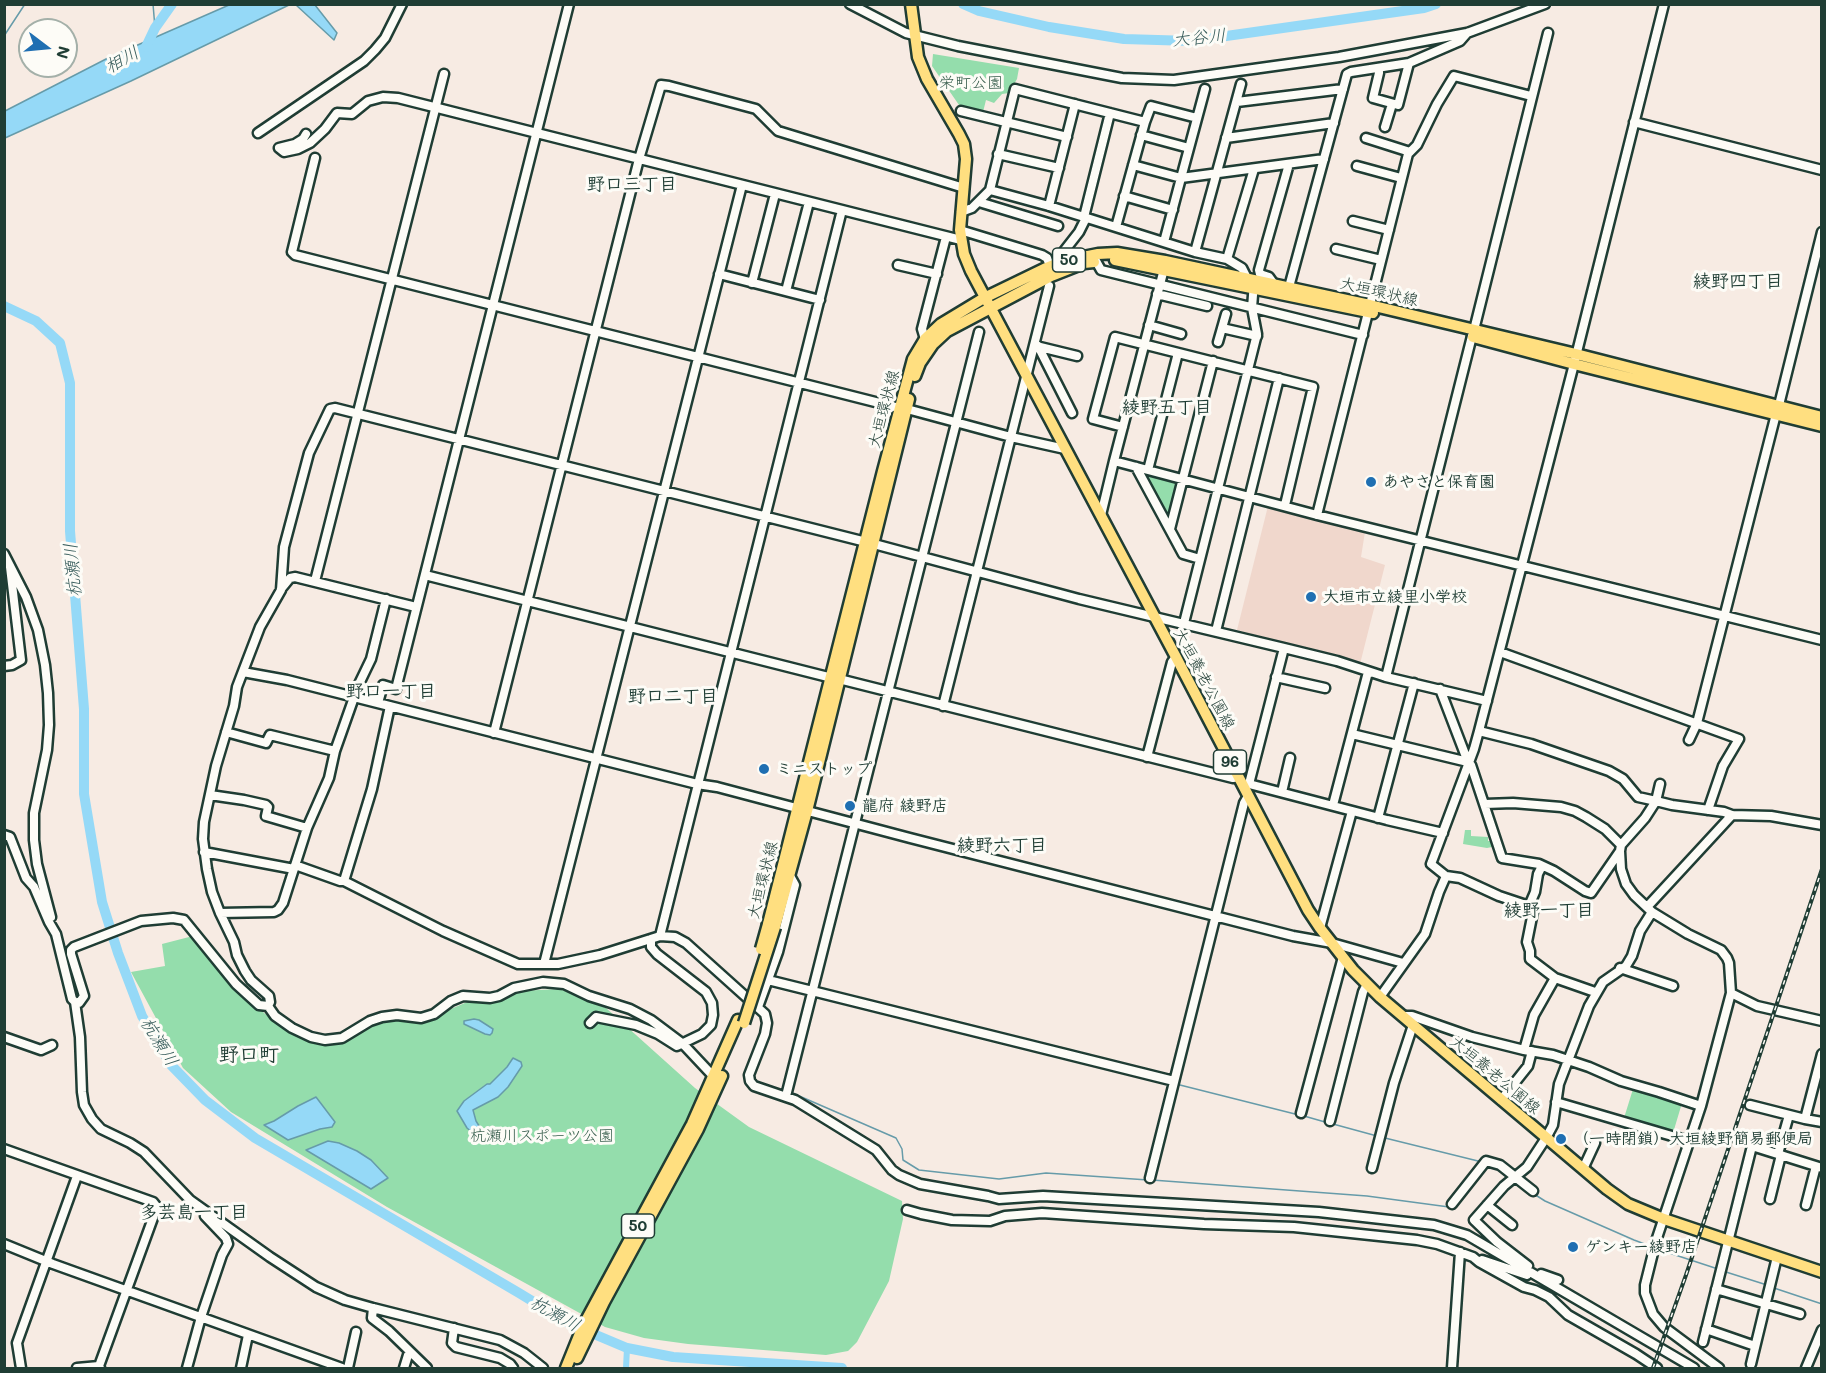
<!DOCTYPE html>
<html>
<head>
<meta charset="utf-8">
<style>
	body { margin:0 }
	#map { position:relative; width:1826px; height:1373px; overflow:hidden; background:#f7ebe3; font-family:Mali,sans-serif }
	canvas { display:block }
	.frame { position:absolute; inset:0; border:6px solid #1f3d34; pointer-events:none }
	.north { position:absolute; left:18px; top:18px; width:60px; height:60px; box-sizing:border-box; background:#fdfcf7; border:2px solid #a4b0a9; border-radius:50%; rotate:106deg; font-size:16px; font-weight:700; line-height:24px; text-align:center; color:#1f3d34 }
	.north::after { content:''; display:block; margin:auto; width:21px; height:27px; background:#1f6fb2; clip-path:polygon(50% 0,100% 100%,50% 72%,0 100%) }
</style>
</head>
<body>
<div id="map">
<canvas width="1826" height="1373"></canvas>
<div class="frame"></div>
<div class="north">N</div>
</div>
<script>
const g = document.querySelector('canvas').getContext('2d');
g.lineJoin = 'round';
function fillPath(path, color) {
  g.fillStyle = color;
  g.fill(path, 'evenodd');
}
function poly(rows) {
  const path = new Path2D();
  for (const r of rows) {
    path.moveTo(r[0], r[1]);
    for (let i = 2; i < r.length; i += 2) path.lineTo(r[i], r[i + 1]);
  }
  return path;
}
function strokePath(path, color, width, dash) {
  g.strokeStyle = color;
  g.lineWidth = width;
  g.lineCap = dash ? 'butt' : 'round';
  g.setLineDash(dash || []);
  g.stroke(path);
}
function drawText(font, color, halo, rows, align = 'center') {
  g.font = font + ' Mali,"Klee One",sans-serif';
  g.lineWidth = 6;
  g.setLineDash([]);
  g.textBaseline = 'middle';
  g.strokeStyle = halo;
  g.fillStyle = color;
  for (const [text, x, y, turn = 0] of rows) {
    g.save();
    g.translate(x, y);
    g.rotate((+turn || 0) * Math.PI / 180);
    g.textAlign = isNaN(turn) ? turn : align;
    if (halo) g.strokeText(text, 0, 0);
    g.fillText(text, 0, 0);
    g.restore();
  }
}
fillPath(poly([
	[1268,506,1365,532,1361,557,1385,565,1360,664,1237,630]
]), '#f0d7cc');
fillPath(poly([
	[933,54,1019,68,1017,79,1009,93,1002,94,994,103,986,100,983,112,959,105,932,66],
	[1144,473,1178,481,1169,520],
	[1465,830,1471,830,1471,836,1488,837,1488,841,1494,841,1497,846,1487,848,1463,844],
	[193,936,259,1009,282,1027,316,1042,331,1045,351,1039,369,1026,396,1020,422,1021,472,1000,494,1003,518,991,560,989,606,1008,695,1088,749,1127,902,1201,903,1219,889,1281,857,1342,848,1351,826,1355,688,1344,644,1338,605,1327,387,1207,231,1112,183,1068,131,972,165,966,162,944],
	[1633,1089,1682,1103,1673,1133,1624,1118]
]), '#94ddac');
const water = poly([
	[229,5,289,5,131,81,5,138,5,111,108,58,229,5],
	[296,5,315,5,337,33,334,40,296,5],
	[474,1019,479,1020,493,1029,492,1033,490,1035,485,1034,464,1024,464,1021,474,1019],
	[513,1058,521,1062,522,1066,508,1087,498,1097,473,1110,476,1121,486,1137,485,1140,480,1139,467,1128,457,1111,464,1101,487,1084,490,1084,507,1067,513,1058],
	[316,1097,335,1122,332,1127,320,1129,288,1140,264,1125,274,1121,298,1106,316,1097],
	[328,1141,339,1143,357,1151,371,1160,388,1178,371,1189,306,1150,328,1141]
]);
fillPath(water, '#95d9f7');
strokePath(water, '#669ba9', 1.5);
strokePath(poly([
	[153,4,155,28],
	[4,36,25,4],
	[1176,1084,1299,1115],
	[790,1092,896,1138,902,1149,903,1160,919,1170,999,1179,1046,1173,1148,1180],
	[1304,1116,1325,1122],
	[1333,1124,1377,1136],
	[1385,1138,1482,1162],
	[1152,1180,1367,1196,1449,1207],
	[1534,1194,1545,1201,1634,1240,1650,1246],
	[1657,1249,1718,1269],
	[1726,1272,1767,1285],
	[1774,1288,1822,1304]
]), '#669ba9', 1.5);
strokePath(poly([
	[626,1368,627,1348]
]), '#95d9f7', 6);
strokePath(poly([
	[963,4,979,11,1049,27,1124,39,1191,41,1424,8,1436,4],
	[146,47,155,28,172,4],
	[4,306,36,321,60,343,70,383,70,531,84,709,84,794,102,902,118,953,142,1016,171,1065,205,1100,255,1138,519,1293,570,1324,627,1348,673,1357,842,1368]
]), '#95d9f7', 10);
const minor = poly([
	[850,4,906,33,958,46,1122,78,1174,80,1339,57,1467,33,1545,4],
	[1379,69,1379,73,1373,98,1398,105,1409,63],
	[1237,102,1343,89],
	[961,111,1067,137],
	[1145,122,1151,106,1197,118],
	[1634,122,1822,170],
	[1385,127,1392,104],
	[258,133,364,61,375,50,385,38,402,4],
	[306,134,303,139,295,144,279,148,284,152,298,149,310,143,325,129,337,113,352,114,368,101,383,97,398,98,961,240],
	[1141,135,1189,148],
	[1226,138,1334,123],
	[1366,138,1410,152],
	[998,154,1059,168],
	[315,158,292,252,295,255,899,408],
	[1133,165,1181,178,1205,89],
	[1357,166,1401,178],
	[990,190,1049,206,1195,252,1227,259,1242,268,1247,278],
	[1124,196,1173,210],
	[979,202,1058,226],
	[1049,206,1075,104],
	[961,212,972,208,990,190,1015,89,1145,122,1116,227],
	[1084,217,1110,113],
	[1353,221,1389,230],
	[960,230,1042,255,1047,258,1050,266],
	[1164,242,1181,178,1324,159],
	[1336,249,1381,260],
	[1195,252,1241,84],
	[1061,255,1079,232,1086,218],
	[1227,259,1254,169],
	[1096,261,1101,270,1363,335],
	[898,265,937,274],
	[1164,269,1114,461,1317,515,1822,640],
	[719,274,820,300],
	[752,283,775,194],
	[1274,284,1269,277,1260,274,1259,270,1289,164],
	[1289,287,1347,74,1351,72,1409,63,1460,41,1467,33],
	[786,291,809,202],
	[1157,294,1207,306],
	[1149,325,1181,334],
	[1222,328,1257,336],
	[1474,330,1548,33],
	[925,339,922,329,946,237],
	[1218,342,1226,314],
	[1036,346,1077,356],
	[1038,346,1072,413],
	[1779,405,1822,232],
	[907,409,1011,437,1065,449],
	[1123,427,1093,419,1115,337,1313,387,1285,505],
	[1136,467,1183,554,1200,559],
	[1148,470,1178,353],
	[1101,515,1114,461],
	[1317,515,1408,154,1417,145,1437,104,1454,76,1531,96],
	[1170,529,1213,361],
	[4,554,26,597,38,630,45,665,48,693,49,725,47,750,34,813,34,840,37,864,51,917],
	[425,575,832,678],
	[315,581,444,74],
	[281,589,290,578,295,577,416,607],
	[1184,623,1257,334,1252,308,1254,282],
	[1216,631,1279,378],
	[1500,652,1739,739,1723,766,1708,810],
	[4,666,12,665,21,660,10,567],
	[243,672,287,680,697,784,717,787,910,838,1293,936,1332,943,1403,963],
	[1276,677,1325,688],
	[1386,677,1472,336],
	[839,679,1233,778,1239,777],
	[1440,689,1468,762,1471,765,1502,858,1539,864,1554,871,1585,891,1591,893,1620,851,1621,845,1645,818,1656,801,1660,784],
	[378,703,383,685,396,689,569,4],
	[390,706,372,789,344,881,443,931,518,964,544,964,742,185],
	[943,706,1049,286],
	[1479,731,1531,744,1609,771,1623,779,1638,797,1656,801,1672,805,1724,812,1732,815,1771,816,1822,825],
	[226,732,266,743,270,735,335,751],
	[494,733,639,159,661,85,669,86,756,109,778,131,964,188],
	[1352,734,1468,762],
	[1689,740,1697,723,1776,414],
	[1147,757,1172,662,1176,657],
	[1249,784,1387,820,1443,833],
	[1246,785,1249,784,1284,648],
	[1282,792,1290,758],
	[210,795,244,800,266,805,268,807,266,816,307,828],
	[1485,804,1513,803,1561,807,1575,811,1586,817,1605,829,1621,845],
	[1333,805,1368,672],
	[1378,818,1414,683],
	[4,835,10,837,26,878,34,887,49,922,56,934,72,999,75,1002,80,1037,82,1092,84,1105,92,1119,101,1129,130,1143,144,1152,190,1200,270,1257,316,1287,345,1300,373,1308,500,1340,524,1353,543,1368],
	[1620,851,1621,869,1626,884,1634,895,1652,912,1688,934,1721,950,1727,958,1729,963,1731,993,1701,1106,1656,1241,1645,1285,1645,1293,1653,1314,1664,1327,1719,1368],
	[204,852,294,869],
	[295,865,340,881,344,881],
	[1529,906,1535,892,1538,874,1542,866],
	[1647,907,1732,815],
	[220,913,274,912,278,910,283,903,307,828,329,778,335,751,358,686,371,659,386,599],
	[1320,928,1352,811],
	[660,936,842,210],
	[544,964,558,964,600,955,660,936,675,937,686,943,765,1014,767,1023,765,1034,749,1075,750,1081,754,1086,795,1100,876,1150,892,1170,899,1175,920,1184,988,1196,999,1199,1043,1196,1319,1212,1434,1225,1467,1235,1694,1368],
	[1620,968,1673,986],
	[768,980,1174,1081],
	[1595,992,1555,978,1530,959,1530,951,1527,942,1533,912,1529,906,1499,896,1460,878,1446,876,1431,864,1474,749,1479,731,1574,364,1664,4],
	[1731,993,1757,1006,1822,1021],
	[1380,997,1425,934,1439,892,1446,876],
	[75,1002,79,1003,84,996,71,954,71,950,74,947,141,921,173,918,184,920,236,984,259,1005,268,1006,270,1002,269,996,251,980,245,971,237,955,234,942,220,913,212,892,207,869,203,839,204,822,216,766,234,706,237,687,260,627,281,590,284,547,309,453,330,409,335,408,874,544,1079,599,1284,648,1337,661,1386,677,1487,701],
	[268,1006,275,1016,292,1028,311,1037,325,1040,342,1038,370,1021,382,1017,397,1015,421,1018,434,1014,451,1001,463,996,490,998,499,996,514,988,543,982,564,984,589,996,630,1009,651,1020,683,1044,714,1077],
	[758,1007,778,952,795,885,790,876],
	[1403,1016,1412,1016,1472,1037,1524,1050,1553,1055,1589,1067,1621,1081,1659,1092,1701,1106],
	[590,1023,596,1017,636,1025,658,1034,677,1046,702,1034,711,1025,713,1015,712,1003,706,992,657,954,651,947,651,939],
	[4,1037,41,1050,52,1045],
	[1524,1050,1534,1015,1555,978],
	[786,1096,979,332],
	[1501,1100,1528,1066,1532,1051],
	[1556,1102,1689,1141],
	[1750,1105,1805,1119,1822,1054],
	[1301,1113,1343,957],
	[1805,1119,1822,1122],
	[1330,1121,1363,992,1367,984],
	[4,1149,153,1202,157,1207,99,1366],
	[1778,1154,1789,1115],
	[1372,1168,1394,1083,1413,1025],
	[1583,1169,1595,1143],
	[1150,1178,1244,803,1248,796],
	[1770,1199,1781,1155],
	[1452,1204,1486,1161,1500,1165,1533,1191],
	[1487,1205,1512,1225],
	[1806,1205,1816,1166],
	[907,1210,921,1214,952,1220,990,1221,1005,1216,1042,1213,1204,1224,1294,1227,1417,1240,1437,1244,1473,1257,1479,1262,1524,1287,1535,1290,1549,1297,1568,1315,1636,1354,1657,1368],
	[4,1244,53,1264,342,1368],
	[1482,1260,1527,1275],
	[1528,1266,1497,1242,1474,1220,1504,1186,1527,1167,1546,1138,1553,1125,1559,1084,1589,1006,1603,982,1626,966,1632,956,1640,931,1652,912],
	[1541,1274,1558,1280],
	[1716,1289,1800,1314],
	[373,1308,372,1318,389,1331,427,1368],
	[454,1328,452,1343,456,1347,500,1358,510,1364,513,1368],
	[1706,1329,1755,1346],
	[1703,1342,1752,1146,1822,1168],
	[1751,1364,1777,1257],
	[21,1368,17,1343,77,1176],
	[77,1368,99,1366,100,1368],
	[187,1368,201,1317,222,1255,228,1244,226,1238,205,1216],
	[241,1368,248,1335],
	[348,1368,356,1332],
	[404,1368,408,1355,411,1353],
	[1452,1368,1460,1252],
	[1806,1368,1822,1330]
]);
const major = poly([
	[911,4,918,57,927,79,959,134,964,144,966,159,960,230,964,254,971,271,1176,657,1308,910,1320,928,1353,970,1380,997,1548,1139,1607,1189,1628,1204,1664,1219,1822,1272],
	[1115,260,1373,313],
	[1473,337,1574,364,1822,426],
	[915,376,920,363,933,344,947,331,1051,276,1084,263,1094,262],
	[768,924,883,471,913,359,925,339,941,324,984,298,1046,268,1063,261,1098,254,1117,253,1165,261,1370,305,1576,354,1822,417],
	[775,927,807,811,909,399],
	[577,1358,604,1302,698,1129,722,1076],
	[566,1368,583,1326,692,1124,738,1020]
]);
strokePath(minor, '#1f3d34', 13);
strokePath(major, '#1f3d34', 15);
strokePath(minor, '#fdfcf7', 8);
strokePath(major, '#ffdf80', 10);
const rail = poly([
	[1653,1368,1686,1275,1822,869]
]);
strokePath(rail, '#1f3d34', 4);
strokePath(rail, '#fdfcf7', 1.5, [4.5]);
const majorBridge = poly([
	[761,949,768,924],
	[744,1023,775,927]
]);
strokePath(majorBridge, '#1f3d34', 15, []);
strokePath(majorBridge, '#ffdf80', 10);
for (const [x, y, r, color] of [
	[1371,482,6,"#1f6fb2"],
	[1311,597,6,"#1f6fb2"],
	[764,769,6,"#1f6fb2"],
	[850,806,6,"#1f6fb2"],
	[1561,1139,6,"#1f6fb2"],
	[1573,1247,6,"#1f6fb2"]
]) {
  const dot = new Path2D();
  dot.arc(x, y, r, 0, 2 * Math.PI);
  g.fillStyle = color;
  g.fill(dot);
  strokePath(dot, '#fdfcf7', 2);
}
for (const [x, y, w] of [
	[1069,260,33],
	[1230,762,33],
	[638,1226,33]
]) {
  const box = new Path2D();
  box.roundRect(x - w / 2, y - 12, w, 24, 4.5);
  g.fillStyle = '#fdfcf7';
  g.fill(box);
  strokePath(box, '#1f3d34', 1.5);
}
drawText('bold 15px', '#1f3d34', null, [
	["50",1069,260],
	["96",1230,762],
	["50",638,1226]
]);
drawText('16px', '#365d4c', '#fdfcf7', [
	["栄町公園",971,83],
	["杭瀬川スポーツ公園",542,1136]
]);
drawText('16px', '#1f3d34', '#fdfcf7', [
	["大垣環状線",1379,292,13],
	["大垣環状線",884,409,-75],
	["大垣養老公園線",1204,679,62],
	["大垣環状線",763,880,-76],
	["大垣養老公園線",1495,1075,40]
]);
drawText('bold 16px', '#1f3d34', '#fdfcf7', [
	["あやさと保育園",1383,482],
	["大垣市立綾里小学校",1323,597],
	["ミニストップ",776,769],
	["龍府 綾野店",862,806],
	["（一時閉鎖）大垣綾野簡易郵便局",1573,1139],
	["ゲンキー綾野店",1585,1247]
], 'left');
drawText('italic 18px', '#375c5b', '#fdfcf7', [
	["大谷川",1199,38,-5],
	["相川",122,60,-29],
	["杭瀬川",73,570,-95],
	["杭瀬川",159,1042,58],
	["杭瀬川",555,1314,29]
]);
drawText('bold 18px', '#1f3d34', '#fdfcf7', [
	["野口三丁目",632,184],
	["綾野四丁目",1738,281],
	["綾野五丁目",1167,407],
	["野口一丁目",391,691],
	["野口二丁目",673,696],
	["綾野六丁目",1002,845],
	["綾野一丁目",1549,910],
	["多芸島一丁目",194,1212]
]);
drawText('bold 20px', '#1f3d34', '#fdfcf7', [
	["野口町",249,1055]
]);
</script>
</body>
</html>
